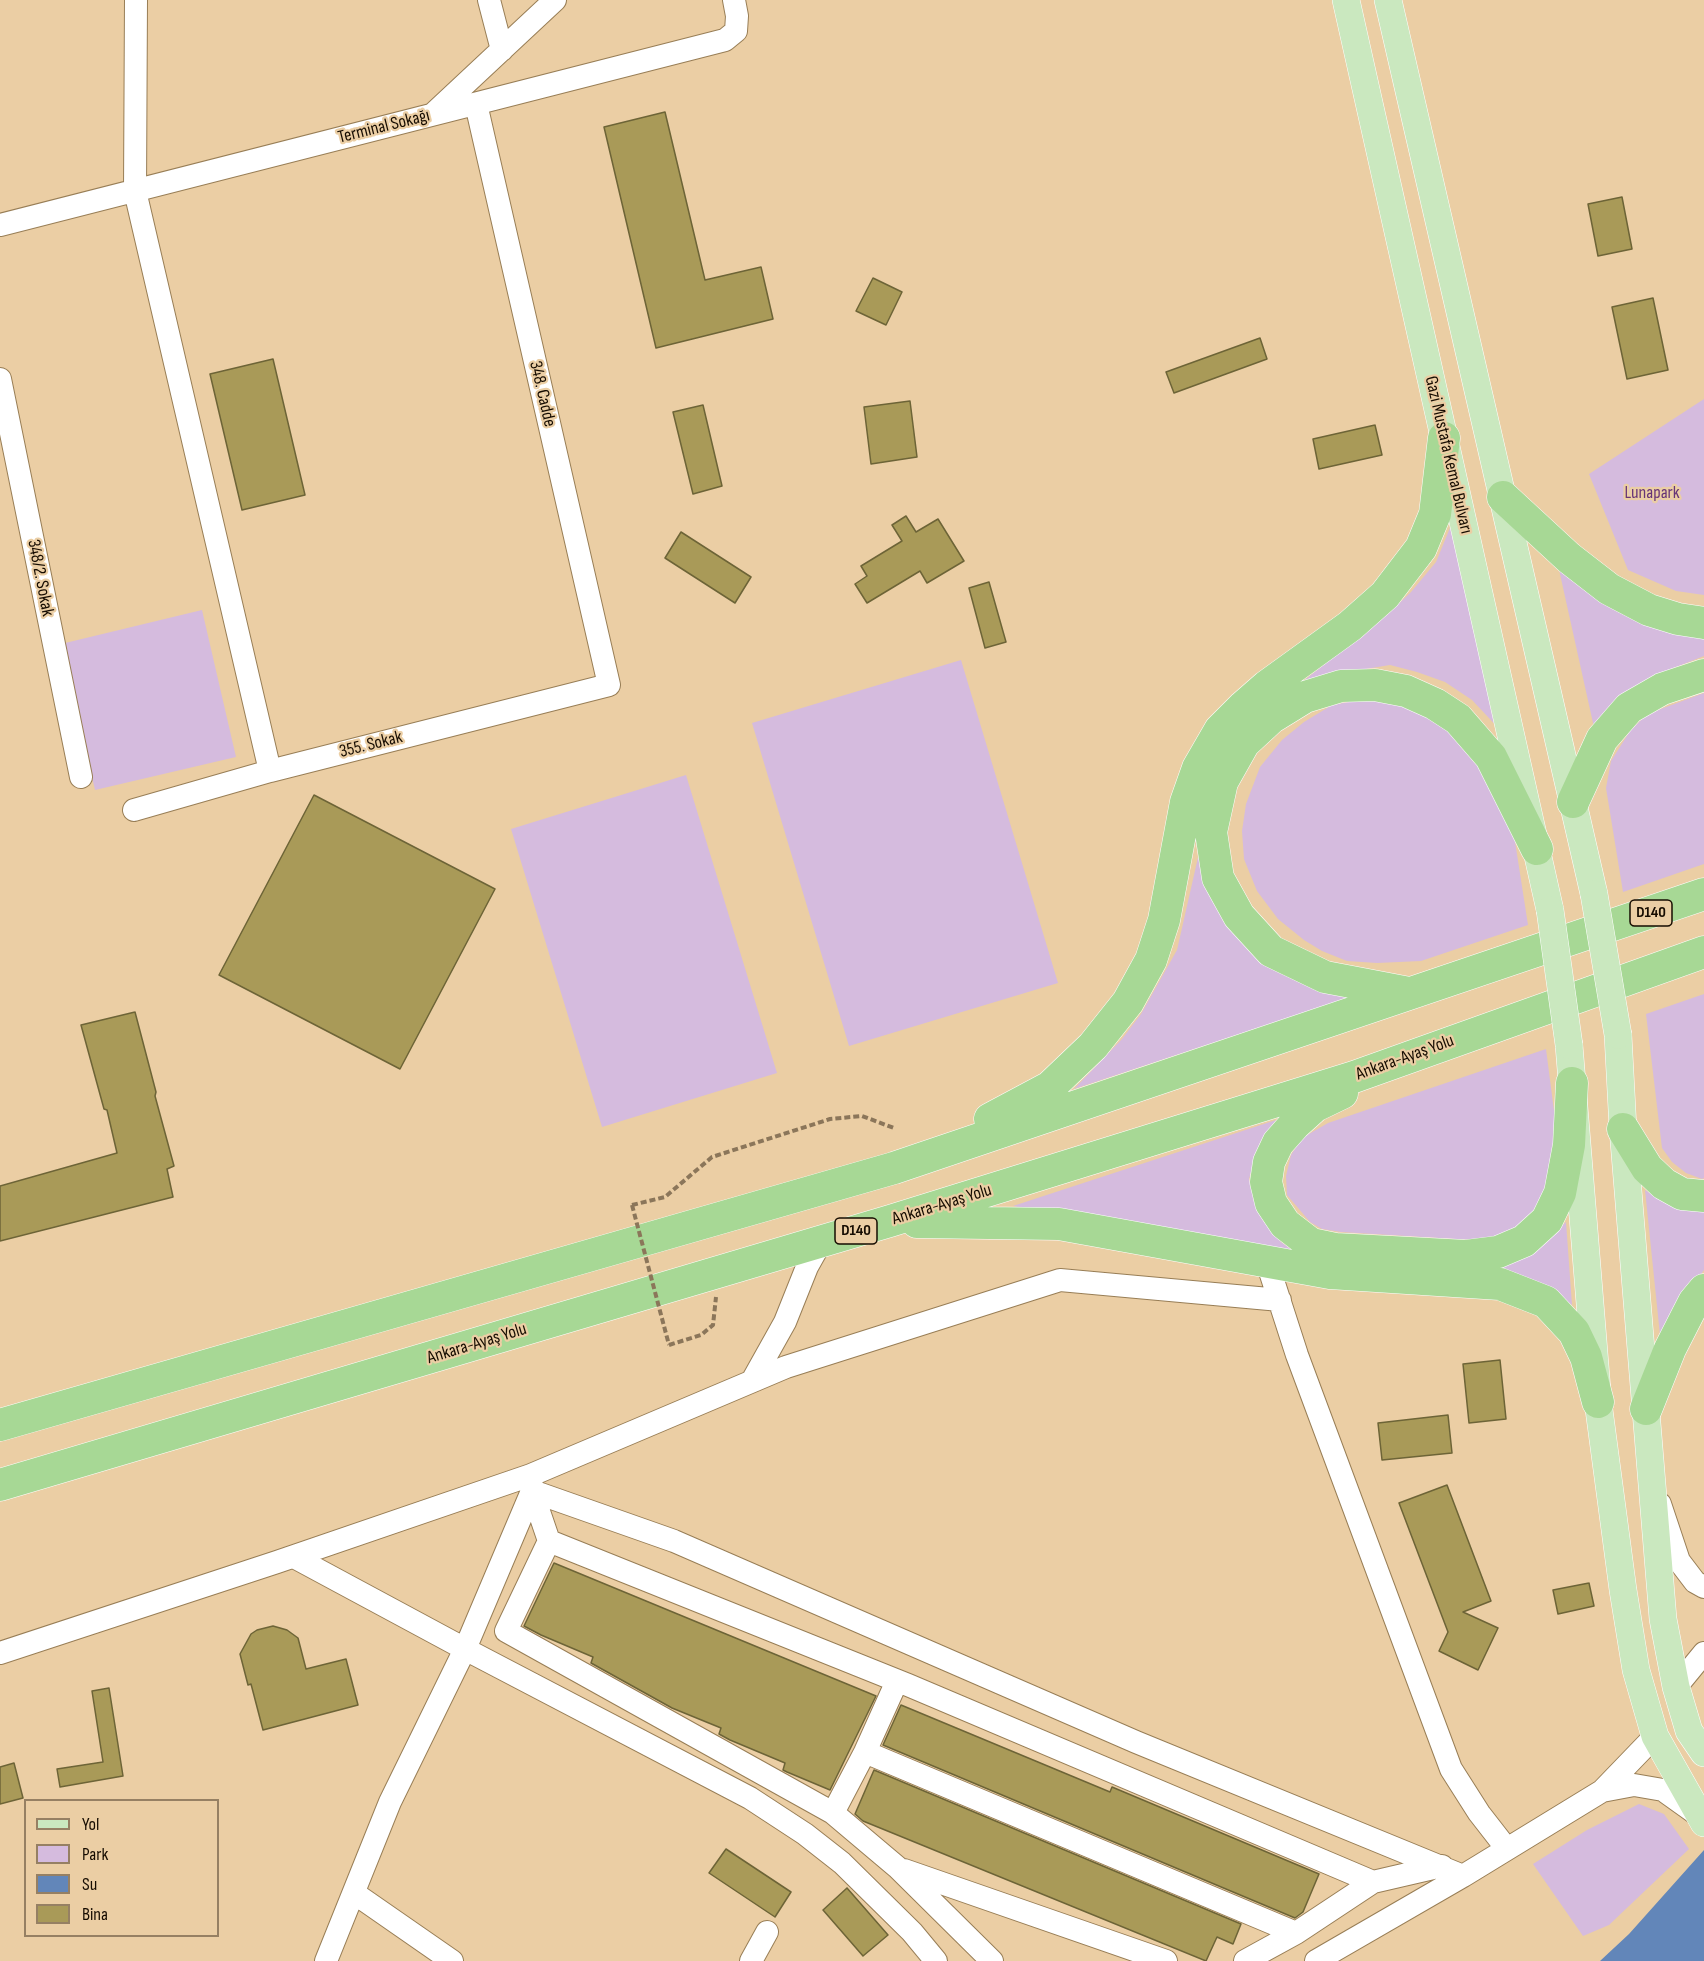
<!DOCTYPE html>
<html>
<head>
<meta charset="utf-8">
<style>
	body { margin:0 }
	#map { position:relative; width:1704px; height:1961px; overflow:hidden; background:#ebcea4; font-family:"Sofia Sans Condensed",sans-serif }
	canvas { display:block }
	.legend { position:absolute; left:24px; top:1799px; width:195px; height:138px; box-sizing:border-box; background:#ebcea4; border:2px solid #968063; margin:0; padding:8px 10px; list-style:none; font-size:18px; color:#160c01 }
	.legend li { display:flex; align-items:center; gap:12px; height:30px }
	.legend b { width:30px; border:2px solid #968063 }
</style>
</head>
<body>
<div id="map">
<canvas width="1704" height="1961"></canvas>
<ul class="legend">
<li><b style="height:8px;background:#cae8bf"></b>Yol</li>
<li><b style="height:16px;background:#d5bbde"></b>Park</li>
<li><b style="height:16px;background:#6286b9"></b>Su</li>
<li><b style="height:16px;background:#a99a58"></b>Bina</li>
</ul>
</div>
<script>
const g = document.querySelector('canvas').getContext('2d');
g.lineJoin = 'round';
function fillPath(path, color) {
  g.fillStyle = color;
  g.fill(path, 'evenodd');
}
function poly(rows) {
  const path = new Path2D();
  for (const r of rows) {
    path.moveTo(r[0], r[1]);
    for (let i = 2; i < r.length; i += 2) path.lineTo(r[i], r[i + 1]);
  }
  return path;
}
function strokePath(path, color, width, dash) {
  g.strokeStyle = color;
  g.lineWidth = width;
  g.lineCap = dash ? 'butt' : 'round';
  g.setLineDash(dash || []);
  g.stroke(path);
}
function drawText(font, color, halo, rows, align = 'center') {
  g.font = font + ' "Sofia Sans Condensed",sans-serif';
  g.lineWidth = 4.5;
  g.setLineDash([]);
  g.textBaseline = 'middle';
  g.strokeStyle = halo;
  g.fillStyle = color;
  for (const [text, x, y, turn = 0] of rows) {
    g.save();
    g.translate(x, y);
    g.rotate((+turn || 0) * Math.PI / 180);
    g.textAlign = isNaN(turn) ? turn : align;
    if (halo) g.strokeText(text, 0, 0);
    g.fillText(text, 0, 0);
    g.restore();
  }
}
fillPath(poly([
	[1704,399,1704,595,1676,591,1628,570,1589,474],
	[1454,518,1503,733,1472,700,1445,682,1417,672,1390,665,1329,675,1273,705,1388,614,1411,592,1436,562],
	[1556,556,1704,632,1704,656,1651,677,1624,698,1595,732],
	[202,610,236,757,95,790,61,644],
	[961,660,1058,983,849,1046,752,723],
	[1704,693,1704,864,1623,892,1606,788,1611,761,1630,731,1643,718,1658,710],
	[1360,700,1391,700,1423,708,1465,741,1512,822,1528,925,1421,961,1377,963,1347,961,1322,951,1304,940,1278,919,1257,891,1244,859,1242,831,1246,804,1260,767,1282,740,1304,722,1332,705],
	[686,775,777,1073,602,1127,511,829],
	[1199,853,1231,911,1357,995,1074,1089,1122,1039,1141,1014,1177,950],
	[1704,994,1704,1178,1702,1179,1686,1173,1672,1162,1662,1148,1646,1014],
	[1546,1049,1560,1157,1545,1195,1531,1214,1511,1231,1488,1241,1341,1232,1322,1229,1310,1222,1287,1195,1286,1176,1291,1155,1302,1138,1328,1123],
	[1276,1120,1260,1143,1249,1179,1254,1199,1267,1223,1281,1242,1301,1256,1013,1206],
	[1645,1190,1665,1202,1704,1208,1704,1270,1660,1335],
	[1566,1222,1572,1305,1555,1293,1482,1269,1540,1247],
	[1639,1804,1664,1814,1689,1849,1609,1925,1583,1936,1533,1864,1587,1830]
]), '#d5bbde');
fillPath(poly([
	[1704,1850,1704,1961,1600,1961,1629,1934]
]), '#6286b9');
const building = poly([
	[665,112,705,280,761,267,773,319,656,348,604,127,665,112],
	[1622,197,1632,249,1598,256,1588,204,1622,197],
	[873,278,902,292,886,325,856,311,873,278],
	[1653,298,1668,370,1627,379,1612,307,1653,298],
	[1260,338,1267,359,1174,393,1166,372,1260,338],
	[273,359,305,495,242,510,210,374,273,359],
	[910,401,917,457,871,464,864,407,910,401],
	[703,405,722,486,693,494,673,412,703,405],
	[1375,425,1382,455,1319,469,1313,439,1375,425],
	[906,516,916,532,938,519,964,561,927,583,920,571,867,603,855,584,867,576,861,566,902,541,892,525,906,516],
	[681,532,751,577,735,603,665,558,681,532],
	[989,582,1006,642,985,648,969,588,989,582],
	[314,795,495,889,400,1069,219,975,314,795],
	[135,1012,156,1092,155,1096,174,1166,167,1169,173,1197,0,1241,0,1186,117,1153,107,1110,104,1109,81,1025,135,1012],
	[1500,1360,1506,1419,1469,1423,1463,1364,1500,1360],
	[1448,1415,1452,1453,1382,1460,1378,1423,1448,1415],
	[1447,1485,1491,1601,1463,1612,1498,1628,1478,1670,1439,1651,1448,1632,1399,1503,1447,1485],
	[554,1563,876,1696,830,1790,787,1772,783,1770,785,1763,730,1740,719,1734,721,1728,672,1708,591,1663,593,1657,541,1635,524,1626,554,1563],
	[1589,1583,1594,1606,1558,1614,1553,1590,1589,1583],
	[273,1626,287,1630,298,1638,306,1669,346,1659,358,1705,263,1730,251,1684,248,1685,240,1654,251,1634,257,1630,273,1626],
	[109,1688,123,1776,60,1787,57,1769,103,1762,92,1691,109,1688],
	[901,1705,1110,1792,1112,1787,1319,1874,1303,1912,1295,1918,883,1745,901,1705],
	[14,1763,23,1798,0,1804,0,1767,14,1763],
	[874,1770,1241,1924,1233,1944,1217,1937,1206,1961,863,1821,855,1814,874,1770],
	[726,1849,791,1892,775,1917,709,1873,726,1849],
	[847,1888,888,1935,863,1956,823,1910,847,1888]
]);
fillPath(building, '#a99a58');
strokePath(building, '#6d6437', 1.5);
const minor = poly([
	[136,0,135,191,270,771],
	[489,0,502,50],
	[433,114,555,0],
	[0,225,725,40,736,31,737,16,734,0],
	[0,379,81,777],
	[134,810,270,771,609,685,476,104],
	[1267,1262,1297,1355,1451,1769,1479,1813,1507,1849],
	[752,1381,785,1322,807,1267,821,1242],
	[532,1491,674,1541,1136,1742,1463,1876],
	[532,1491,549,1541],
	[1660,1504,1679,1561,1695,1582,1704,1587],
	[294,1557,465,1649,750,1798,805,1834,842,1863,912,1932,936,1961],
	[0,1653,277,1562,531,1475],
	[1676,1687,1704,1653],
	[865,1752,1296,1933],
	[1602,1791,1634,1785,1663,1790,1698,1815],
	[833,1813,865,1752,897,1681],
	[904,1870,1166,1961],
	[354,1893,452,1961],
	[326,1961,390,1802,465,1649,532,1491,531,1475,786,1367,1060,1280,1280,1300],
	[751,1961,767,1932],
	[992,1961,897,1867,833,1813,506,1631,549,1541,908,1685,1373,1882],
	[1245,1961,1296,1933,1373,1882,1442,1866],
	[1316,1961,1463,1876,1602,1791,1655,1736]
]);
const major = poly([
	[1346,0,1550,910],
	[1388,0,1594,894],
	[1618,1035,1623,1129,1663,1619,1676,1687,1689,1731,1704,1753],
	[1569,1045,1598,1402,1623,1590,1636,1670,1655,1736,1704,1823]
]);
const highway = poly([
	[1503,497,1569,558,1609,589,1649,610,1678,619,1704,623],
	[1573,802,1602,739,1629,708,1662,689,1704,675],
	[1409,993,1325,977,1271,951,1239,916,1218,878,1211,832,1222,782,1244,743,1271,718,1305,697,1341,686,1375,685,1406,691,1435,704,1458,719,1491,757,1537,849],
	[1342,1093,1315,1106,1294,1125,1278,1143,1269,1162,1266,1182,1271,1203,1285,1224,1311,1244,1335,1249,1466,1256,1498,1252,1524,1241,1547,1220,1560,1193,1569,1145,1572,1083],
	[990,1119,1050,1087,1093,1046,1128,1002,1151,960,1164,920,1186,802,1198,768,1220,730,1243,707,1267,686,1350,626,1385,595,1421,548,1435,514,1444,438],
	[1623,1129,1647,1168,1664,1184,1682,1194,1704,1196],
	[917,1222,1059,1224,1330,1273,1500,1284,1546,1302,1574,1332,1586,1357,1598,1402],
	[1646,1409,1670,1349,1694,1302,1704,1290],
	[0,1425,894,1168,1704,894],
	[0,1485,890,1221,1354,1077,1704,952]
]);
strokePath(minor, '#987e56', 24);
strokePath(major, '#fff', 28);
strokePath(highway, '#fff', 33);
strokePath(poly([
	[632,1205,665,1197,712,1157,830,1119,862,1116,894,1128],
	[669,1345,701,1335,713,1325,716,1297]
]), '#8b765a', 4, [6, 3]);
strokePath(minor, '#fff', 22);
strokePath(major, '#cae8bf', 27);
strokePath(highway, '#a7d895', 32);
const majorBridge = poly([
	[1594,894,1618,1035],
	[1550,910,1569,1045]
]);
strokePath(majorBridge, '#fff', 28, []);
strokePath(poly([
	[632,1205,669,1345]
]), '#8b765a', 4, [6, 3]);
strokePath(majorBridge, '#cae8bf', 27);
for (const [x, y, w] of [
	[1651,913,42],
	[856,1231,42]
]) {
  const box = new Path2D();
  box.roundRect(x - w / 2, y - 13, w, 26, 4.5);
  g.fillStyle = '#ebcea4';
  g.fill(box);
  strokePath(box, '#160c01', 1.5);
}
drawText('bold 16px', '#160c01', null, [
	["D140",1651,913],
	["D140",856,1231]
]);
drawText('18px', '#160c01', '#ebcea4', [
	["Terminal Sokağı",384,127,-14],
	["348. Cadde",542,394,77],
	["Gazi Mustafa Kemal Bulvarı",1448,455,77],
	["348/2. Sokak",40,578,79],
	["355. Sokak",371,745,-14],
	["Ankara-Ayaş Yolu",1405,1058,-20],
	["Ankara-Ayaş Yolu",942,1205,-17],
	["Ankara-Ayaş Yolu",477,1344,-17]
]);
drawText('18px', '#673577', '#ebcea4', [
	["Lunapark",1652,493]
]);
</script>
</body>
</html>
